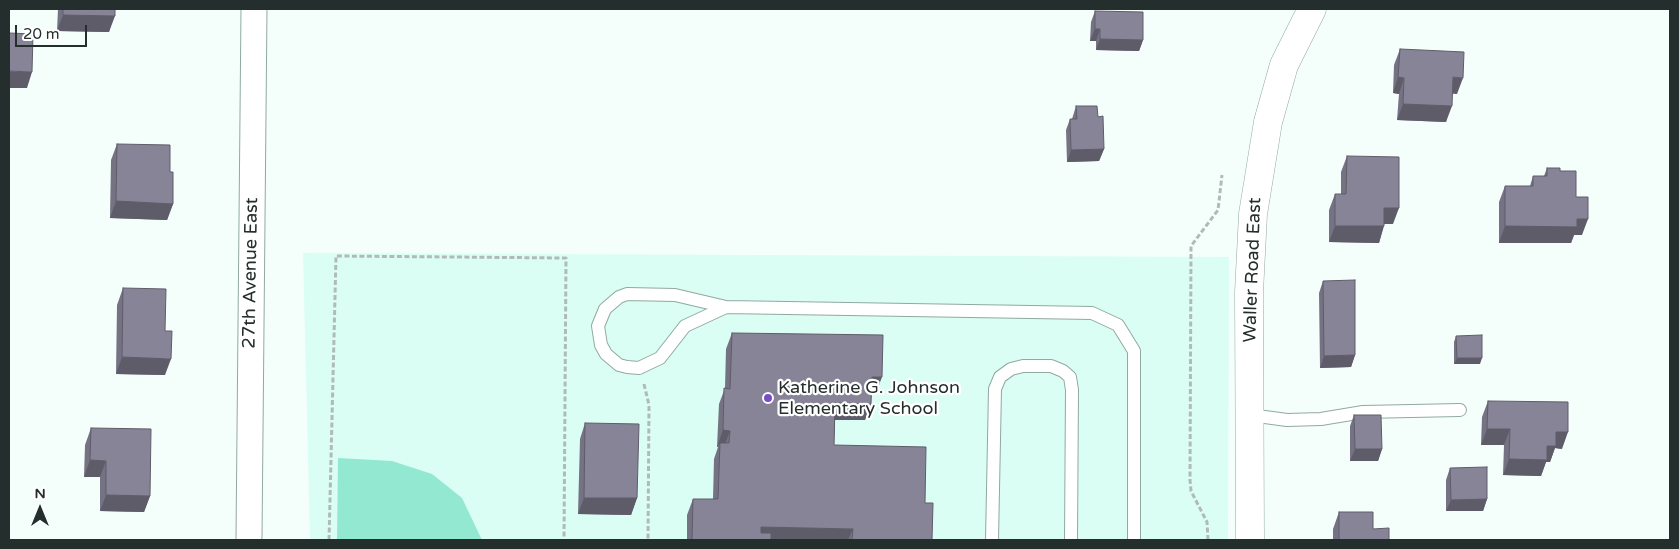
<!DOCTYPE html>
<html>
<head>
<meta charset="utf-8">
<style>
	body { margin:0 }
	#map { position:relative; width:1679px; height:549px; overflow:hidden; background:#f4fffb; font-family:"Varela Round",sans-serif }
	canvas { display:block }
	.frame { position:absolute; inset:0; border:10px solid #242e2c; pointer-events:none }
	.north { position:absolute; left:15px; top:484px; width:50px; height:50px; -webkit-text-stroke:4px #fff; paint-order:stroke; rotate:0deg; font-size:14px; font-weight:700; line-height:20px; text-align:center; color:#242e2c }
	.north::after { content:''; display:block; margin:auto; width:18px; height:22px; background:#242e2c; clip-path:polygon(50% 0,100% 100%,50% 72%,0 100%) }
	.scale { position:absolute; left:15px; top:25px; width:72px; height:22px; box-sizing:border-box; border:2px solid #242e2c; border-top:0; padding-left:6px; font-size:15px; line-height:18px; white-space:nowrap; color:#242e2c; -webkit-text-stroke:4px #fff; paint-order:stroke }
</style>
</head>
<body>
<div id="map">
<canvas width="1679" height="549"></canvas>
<div class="frame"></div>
<div class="north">N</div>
<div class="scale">20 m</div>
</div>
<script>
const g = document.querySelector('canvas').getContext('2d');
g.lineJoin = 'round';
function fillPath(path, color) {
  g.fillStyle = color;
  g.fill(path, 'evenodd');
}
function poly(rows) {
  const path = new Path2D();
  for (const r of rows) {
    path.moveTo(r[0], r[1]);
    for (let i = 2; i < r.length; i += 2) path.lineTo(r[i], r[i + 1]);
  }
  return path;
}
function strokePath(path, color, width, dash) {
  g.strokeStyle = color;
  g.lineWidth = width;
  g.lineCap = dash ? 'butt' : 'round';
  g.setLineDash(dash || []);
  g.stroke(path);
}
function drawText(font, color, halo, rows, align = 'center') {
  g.font = font + ' "Varela Round",sans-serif';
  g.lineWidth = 4.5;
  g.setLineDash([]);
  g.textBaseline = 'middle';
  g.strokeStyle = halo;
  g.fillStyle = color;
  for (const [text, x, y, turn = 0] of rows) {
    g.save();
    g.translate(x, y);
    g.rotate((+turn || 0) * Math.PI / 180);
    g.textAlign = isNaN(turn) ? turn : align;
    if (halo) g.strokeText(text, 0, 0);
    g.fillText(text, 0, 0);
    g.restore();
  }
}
fillPath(poly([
	[303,253,1229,257,1228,540,310,540]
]), '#dafef3');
fillPath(poly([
	[338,458,392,461,432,474,462,498,482,540,337,540]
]), '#92e8d1');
const lane = poly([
	[627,294,675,295,726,307,685,326,660,358,639,368,627,367,619,365,606,354,601,345,598,326,605,309,619,297,627,294],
	[726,307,1092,313,1118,325,1134,351,1134,540],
	[1250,415,1287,420,1321,419,1363,412,1460,410],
	[992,540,995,389,1000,377,1011,369,1023,366,1051,366,1063,371,1070,377,1072,390,1071,540]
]);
const street = poly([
	[249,537,254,9]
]);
const secondary = poly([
	[1250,540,1249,292,1253,214,1268,122,1284,65,1312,9]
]);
strokePath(lane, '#90a9a1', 14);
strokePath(street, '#90a9a1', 27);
strokePath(secondary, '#90a9a1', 29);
strokePath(poly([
	[644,384,649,405,648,540],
	[329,540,336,256,566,258,564,540],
	[1208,540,1207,522,1191,491,1190,480,1191,246,1218,210,1222,175]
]), '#b0bbb8', 3, [5, 2.5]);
strokePath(lane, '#fff', 12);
strokePath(street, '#fff', 25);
strokePath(secondary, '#fff', 28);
fillPath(poly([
	[58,9,115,9,109,32,57,31],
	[1095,11,1143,40,1139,51,1096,50,1096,41,1090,41,1091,22],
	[1400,49,1457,94,1452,93,1446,122,1397,120,1399,94,1393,93,1394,65],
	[1076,106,1098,117,1104,149,1099,161,1067,162,1066,130,1070,119,1072,119],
	[117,144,170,172,173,204,167,220,110,218,111,160],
	[1347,156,1393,224,1384,224,1379,243,1329,242,1329,210,1335,194,1341,194,1341,172],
	[1547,168,1560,171,1576,197,1582,235,1574,235,1571,243,1499,243,1499,202,1505,186,1530,186,1533,176,1544,176],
	[1323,281,1355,355,1351,367,1320,368,1319,293],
	[123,288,165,331,165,375,116,374,117,305],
	[732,333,876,393,871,393,865,420,835,420,834,445,925,503,932,540,687,540,687,515,693,499,713,499,714,459,718,447,717,447,719,404,725,388,726,349],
	[1456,336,1480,364,1454,364,1454,342],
	[1488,401,1562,449,1555,448,1550,462,1546,462,1541,476,1503,475,1504,445,1481,445,1482,417],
	[1354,415,1382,449,1378,461,1350,461,1350,426],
	[585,423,637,498,631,515,578,514,580,439],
	[91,428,150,496,144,512,100,511,100,477,84,477,85,445],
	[1450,468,1487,499,1483,511,1446,511,1446,480],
	[1339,512,1373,529,1389,540,1333,540,1333,529]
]), '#757283');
fillPath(poly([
	[63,15,115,16,109,32,57,31],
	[1095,29,1100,29,1096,41,1090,41],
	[1100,39,1143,40,1139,51,1096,50],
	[9,71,32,72,27,88,9,88],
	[1398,77,1404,78,1399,94,1393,93],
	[1453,77,1463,78,1457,94,1447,93],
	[1403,104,1452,106,1446,122,1397,120],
	[1104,149,1099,161,1067,162,1071,150],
	[116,201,173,204,167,220,110,218],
	[1384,208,1399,208,1393,224,1379,224],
	[1577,219,1588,219,1582,235,1574,235,1571,243,1499,243,1505,226],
	[1335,226,1384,226,1379,243,1329,242],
	[1355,355,1351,367,1320,368,1324,356],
	[122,357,171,359,165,375,116,374],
	[1457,358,1482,358,1480,364,1454,364],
	[872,377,882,377,876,393,866,393],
	[835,403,871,404,865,420,829,420],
	[1487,429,1510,429,1504,445,1481,445],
	[723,430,730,431,724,447,720,443,717,447],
	[1556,432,1568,432,1562,449,1555,448,1550,462,1546,462,1541,476,1503,475,1509,459,1547,446],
	[1355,449,1382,449,1378,461,1350,461],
	[90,460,106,461,100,477,84,477],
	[106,495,150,496,144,512,100,511],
	[584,498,637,498,631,515,578,514],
	[1487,499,1483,511,1446,511,1451,500],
	[761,527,853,529,848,540,756,540]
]), '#5f5c6a');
const building = poly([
	[63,9,115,9,115,16,63,15,63,9],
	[1095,11,1143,12,1143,40,1100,39,1100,29,1095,29,1095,11],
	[9,33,33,34,32,72,9,71,9,33],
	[1400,49,1464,52,1463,78,1453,77,1452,106,1403,104,1404,78,1398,77,1400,49],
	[1076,106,1097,106,1098,117,1103,116,1104,149,1071,150,1070,119,1077,119,1076,106],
	[117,144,170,145,170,172,173,172,173,204,116,201,117,144],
	[1347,156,1399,157,1399,208,1384,208,1384,226,1335,226,1335,194,1346,194,1347,156],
	[1547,168,1560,168,1560,171,1576,171,1576,197,1588,197,1588,219,1577,219,1577,227,1505,226,1505,186,1533,186,1533,176,1547,176,1547,168],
	[1355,280,1355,355,1324,356,1323,281,1355,280],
	[123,288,166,289,165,331,172,331,171,359,122,357,123,288],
	[732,333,883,335,882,377,872,377,871,404,835,403,834,445,926,447,925,503,933,503,932,540,852,540,853,529,761,527,761,533,771,533,771,540,692,540,693,499,718,499,720,443,729,443,730,431,723,430,724,388,730,389,732,333],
	[1482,335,1482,358,1457,358,1456,336,1482,335],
	[1488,401,1568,402,1568,432,1556,432,1556,446,1547,446,1547,460,1509,459,1510,429,1487,429,1488,401],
	[1354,415,1381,415,1382,449,1355,449,1354,415],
	[585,423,639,424,637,498,584,498,585,423],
	[91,428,151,429,150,496,106,495,106,461,90,460,91,428],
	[1487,467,1487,499,1451,500,1450,468,1487,467],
	[1339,512,1373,512,1373,529,1389,528,1389,540,1339,540,1339,512]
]);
fillPath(building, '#888498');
strokePath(building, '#5f5c6a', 1);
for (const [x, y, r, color] of [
	[768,398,5,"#784ec7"]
]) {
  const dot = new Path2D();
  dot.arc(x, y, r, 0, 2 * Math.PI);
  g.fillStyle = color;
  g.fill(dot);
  strokePath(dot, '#fff', 2);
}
drawText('18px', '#242e2c', '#fff', [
	["Waller Road East",1253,270,-88],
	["27th Avenue East",251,273,-89]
]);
drawText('18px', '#242e2c', '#fff', [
	["Katherine G. Johnson",778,388],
	["Elementary School",778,409]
], 'left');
</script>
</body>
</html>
